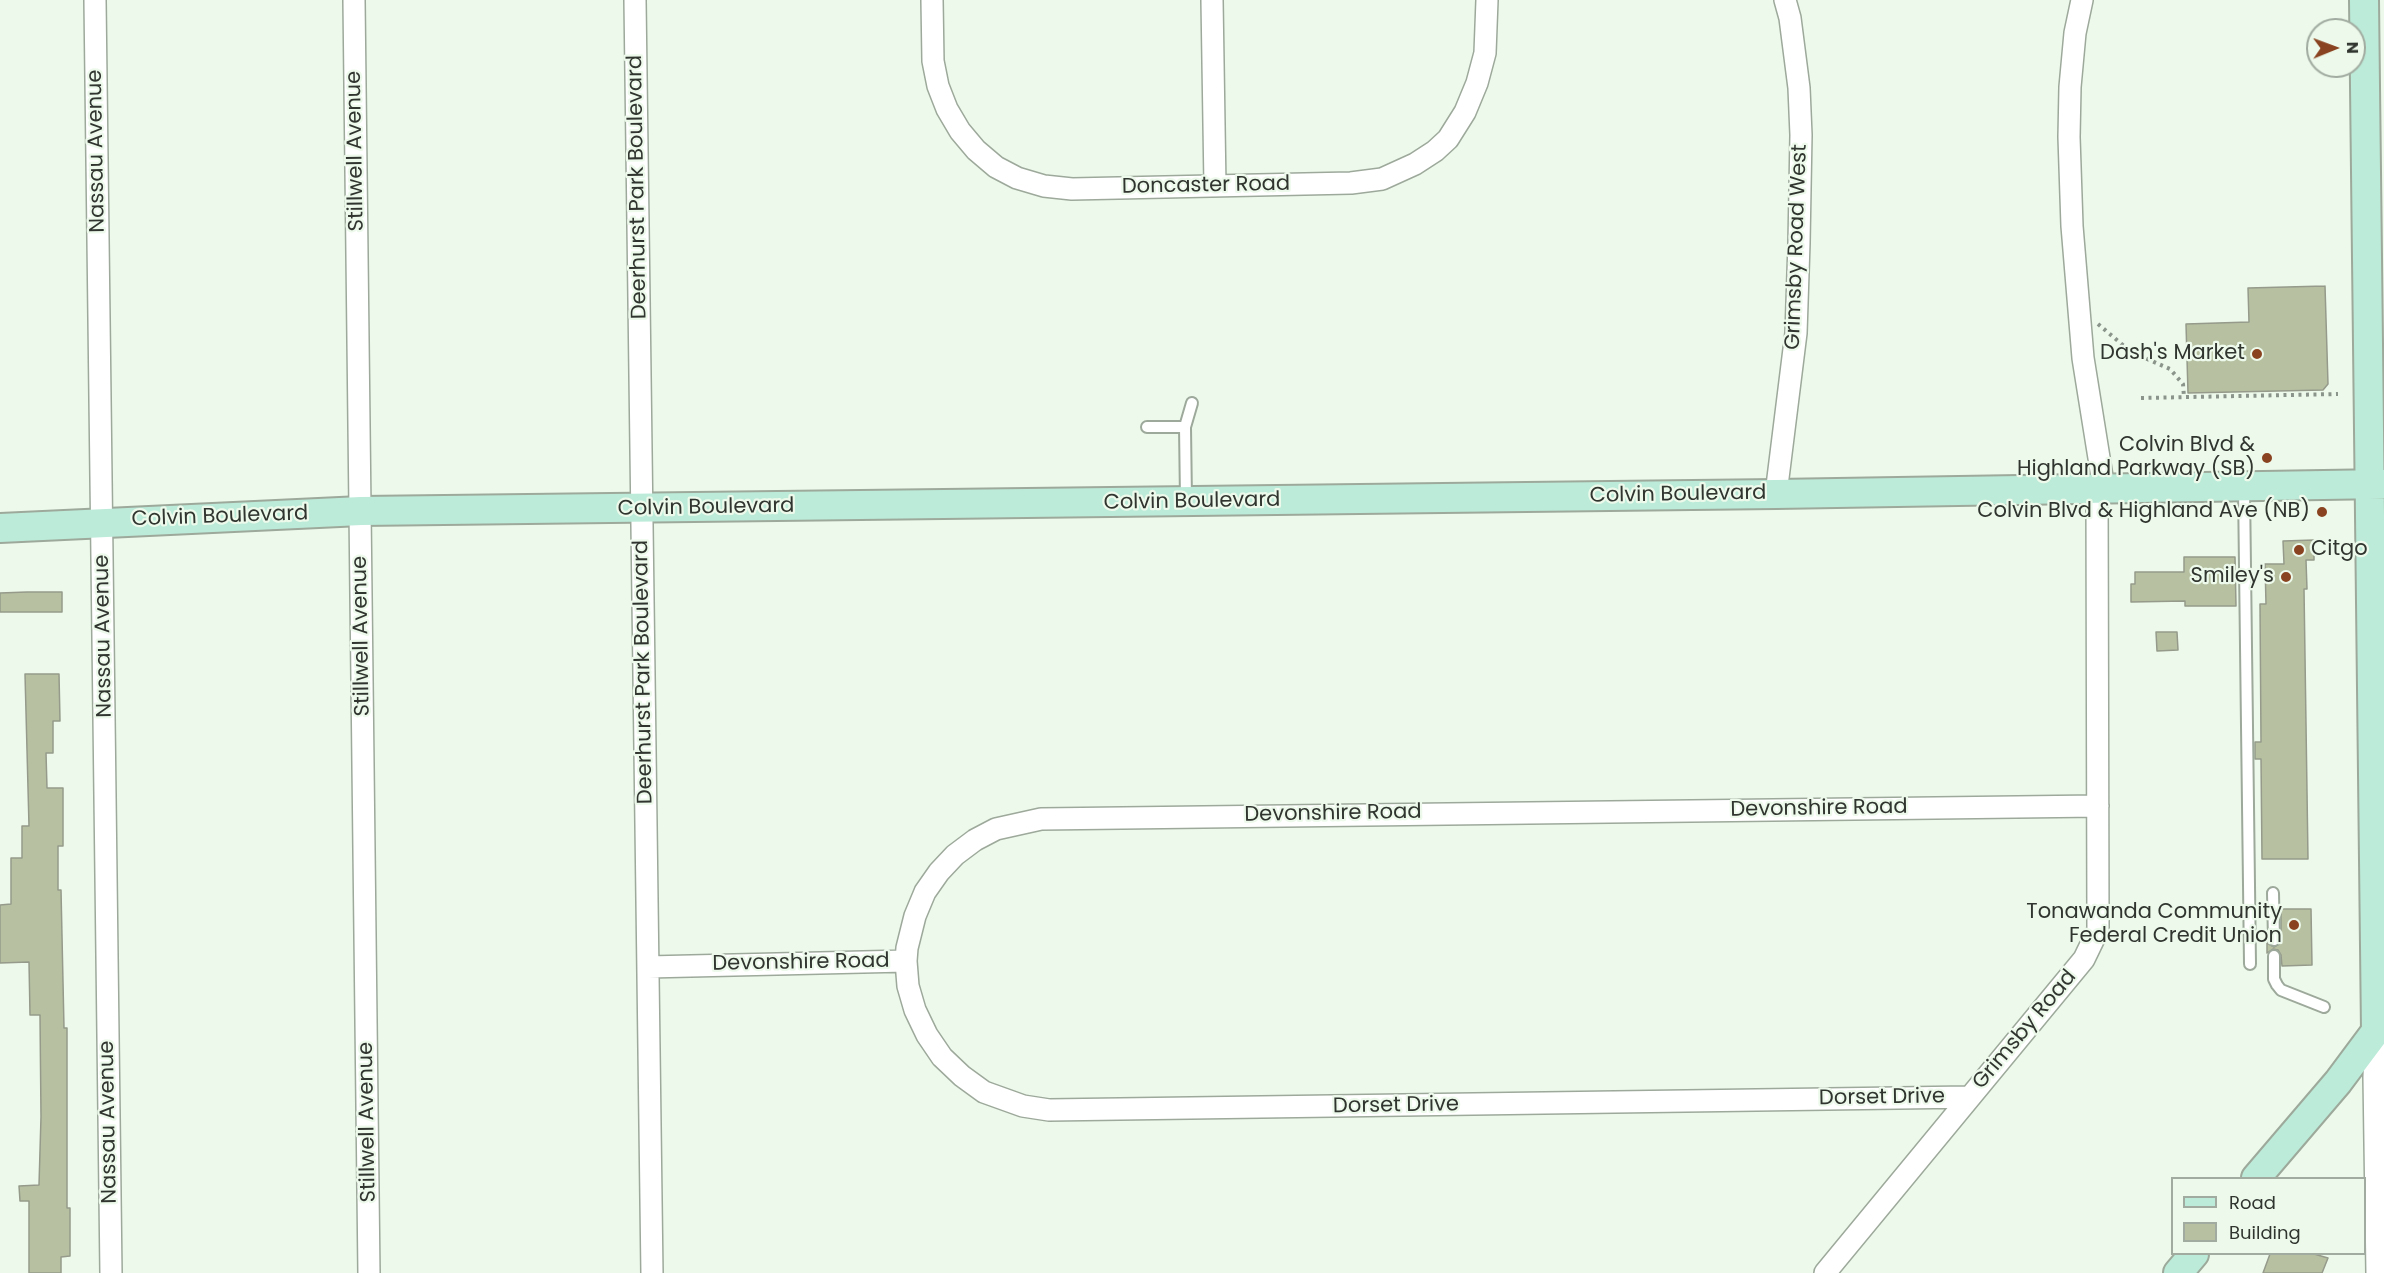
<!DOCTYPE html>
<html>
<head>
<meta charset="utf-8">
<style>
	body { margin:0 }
	#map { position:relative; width:2384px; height:1273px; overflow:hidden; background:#edfaeb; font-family:Poppins,sans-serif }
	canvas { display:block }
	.legend { position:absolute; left:2171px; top:1177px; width:195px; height:78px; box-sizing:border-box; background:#edfaeb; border:2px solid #a1aba0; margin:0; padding:8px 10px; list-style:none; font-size:18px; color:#30352f }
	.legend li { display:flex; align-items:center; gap:12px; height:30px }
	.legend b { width:30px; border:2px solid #a1aba0 }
	.north { position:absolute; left:2306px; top:18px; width:60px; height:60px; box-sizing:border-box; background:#edfaeb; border:2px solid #a1aba0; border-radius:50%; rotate:89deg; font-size:16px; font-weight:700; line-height:24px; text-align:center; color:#30352f }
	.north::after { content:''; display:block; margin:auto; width:21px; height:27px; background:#8a4320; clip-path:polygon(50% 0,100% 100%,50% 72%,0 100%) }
</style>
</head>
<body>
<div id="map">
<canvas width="2384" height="1273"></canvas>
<ul class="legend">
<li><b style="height:8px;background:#bcebd9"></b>Road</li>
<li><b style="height:16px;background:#b7c1a2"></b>Building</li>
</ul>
<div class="north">N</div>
</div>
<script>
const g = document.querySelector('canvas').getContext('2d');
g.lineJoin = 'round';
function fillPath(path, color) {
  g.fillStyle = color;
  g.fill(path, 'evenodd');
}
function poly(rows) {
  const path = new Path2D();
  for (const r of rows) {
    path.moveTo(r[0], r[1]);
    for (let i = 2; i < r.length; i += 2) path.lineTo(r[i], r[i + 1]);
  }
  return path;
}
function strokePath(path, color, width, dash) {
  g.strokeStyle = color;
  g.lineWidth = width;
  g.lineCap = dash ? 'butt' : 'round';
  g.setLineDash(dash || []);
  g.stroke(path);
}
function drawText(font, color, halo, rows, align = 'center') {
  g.font = font + ' Poppins,sans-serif';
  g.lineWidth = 4.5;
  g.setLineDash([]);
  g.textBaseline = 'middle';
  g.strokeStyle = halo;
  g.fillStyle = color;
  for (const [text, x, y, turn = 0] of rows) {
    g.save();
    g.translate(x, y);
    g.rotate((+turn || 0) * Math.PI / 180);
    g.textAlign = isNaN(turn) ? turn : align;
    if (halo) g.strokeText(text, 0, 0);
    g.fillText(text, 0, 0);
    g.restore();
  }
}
const building = poly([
	[2325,286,2328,384,2323,390,2188,393,2186,324,2249,322,2248,288,2325,286],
	[2314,540,2314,560,2306,560,2307,589,2304,589,2308,859,2262,859,2261,759,2255,759,2255,742,2261,742,2260,604,2266,604,2265,564,2284,564,2283,541,2314,540],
	[2184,557,2235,557,2236,606,2185,606,2185,601,2131,602,2131,584,2135,584,2135,572,2184,572,2184,557],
	[27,592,62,592,62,612,0,612,0,593,27,592],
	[2156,632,2177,632,2178,650,2157,651,2156,632],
	[25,674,59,674,60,721,53,721,53,753,46,753,47,788,63,788,63,846,58,846,58,890,61,890,64,1028,67,1028,67,1208,70,1208,70,1256,61,1257,61,1273,29,1273,29,1201,20,1201,19,1186,39,1185,41,1117,40,1015,30,1015,29,962,0,963,0,905,11,904,11,858,22,858,22,826,29,826,25,674],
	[2281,909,2311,909,2312,965,2282,966,2281,955,2278,950,2273,949,2267,953,2267,943,2274,947,2281,943,2281,909],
	[2270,1254,2314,1254,2328,1258,2322,1273,2263,1273,2270,1254]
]);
fillPath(building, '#b7c1a2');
strokePath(building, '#959a8a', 1.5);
const lane = poly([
	[1147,427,1185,427,1186,500],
	[1185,427,1192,403],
	[2244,488,2250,964],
	[2273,893,2274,940],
	[2274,956,2274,979,2277,985,2281,990,2324,1007]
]);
const street = poly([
	[95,0,111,1273],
	[354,0,369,1273],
	[635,0,652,1273],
	[932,0,933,61,938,86,947,109,960,131,976,150,996,167,1017,178,1044,186,1072,189,1351,183,1382,179,1415,164,1435,151,1448,139,1465,112,1477,83,1485,53,1487,0],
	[1212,0,1215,186],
	[2082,0,2075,33,2070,87,2069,137,2072,226,2083,358,2104,489],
	[1776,494,1796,333,1799,243,1801,135,1799,88,1790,18,1785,0],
	[648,967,906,961],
	[1969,1097,1049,1110,1023,1106,984,1092,962,1076,942,1057,927,1035,915,1010,908,986,906,961,907,948,915,916,925,892,939,872,955,855,975,840,996,829,1041,819,2098,806],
	[1825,1273,2084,959,2098,930,2097,489],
	[2377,1273,2374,1077,2376,1031,2380,1031]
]);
const secondary = poly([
	[0,528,361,511,1776,494,2384,484],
	[2256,1178,2338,1082,2376,1031,2364,0],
	[2178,1273,2194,1254]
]);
strokePath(lane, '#9da99b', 14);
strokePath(street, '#9da99b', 24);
strokePath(secondary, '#9da99b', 32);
strokePath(poly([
	[2098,324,2131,352,2170,369,2183,384,2184,397],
	[2141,398,2338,394]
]), '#8b948a', 4, [3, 4.5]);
strokePath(lane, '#fff', 10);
strokePath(street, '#fff', 21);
strokePath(secondary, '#bcebd9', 28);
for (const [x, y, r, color] of [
	[2257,354,6,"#8a4320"],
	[2267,458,6,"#8a4320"],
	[2322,512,6,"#8a4320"],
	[2299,550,6,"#8a4320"],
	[2286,577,6,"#8a4320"],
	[2294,925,6,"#8a4320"]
]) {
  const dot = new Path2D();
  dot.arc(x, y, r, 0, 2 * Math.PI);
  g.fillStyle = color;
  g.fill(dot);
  strokePath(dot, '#edfaeb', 2);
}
drawText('21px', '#30352f', '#edfaeb', [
	["Nassau Avenue",97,151,-91],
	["Stillwell Avenue",356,151,-91],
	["Doncaster Road",1206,186,-1],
	["Deerhurst Park Boulevard",638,187,-91],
	["Grimsby Road West",1797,247,-88],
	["Colvin Boulevard",1678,495,-1],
	["Colvin Boulevard",1192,502,-1],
	["Colvin Boulevard",706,508,-1],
	["Colvin Boulevard",220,517,-2],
	["Nassau Avenue",104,636,-91],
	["Stillwell Avenue",362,636,-91],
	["Deerhurst Park Boulevard",644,672,-91],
	["Devonshire Road",1819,809,-1],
	["Devonshire Road",1333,814,-1],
	["Devonshire Road",801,963,-1],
	["Grimsby Road",2025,1030,-50],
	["Dorset Drive",1882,1098,-1],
	["Dorset Drive",1396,1106,-1],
	["Nassau Avenue",109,1122,-91],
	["Stillwell Avenue",368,1122,-91]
]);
drawText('21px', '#30352f', '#edfaeb', [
	["Dash's Market",2245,354],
	["Colvin Blvd &",2255,446],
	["Highland Parkway (SB)",2255,470],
	["Colvin Blvd & Highland Ave (NB)",2310,512],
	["Citgo",2311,550,"left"],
	["Smiley's",2274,577],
	["Tonawanda Community",2282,913],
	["Federal Credit Union",2282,937]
], 'right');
</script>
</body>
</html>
